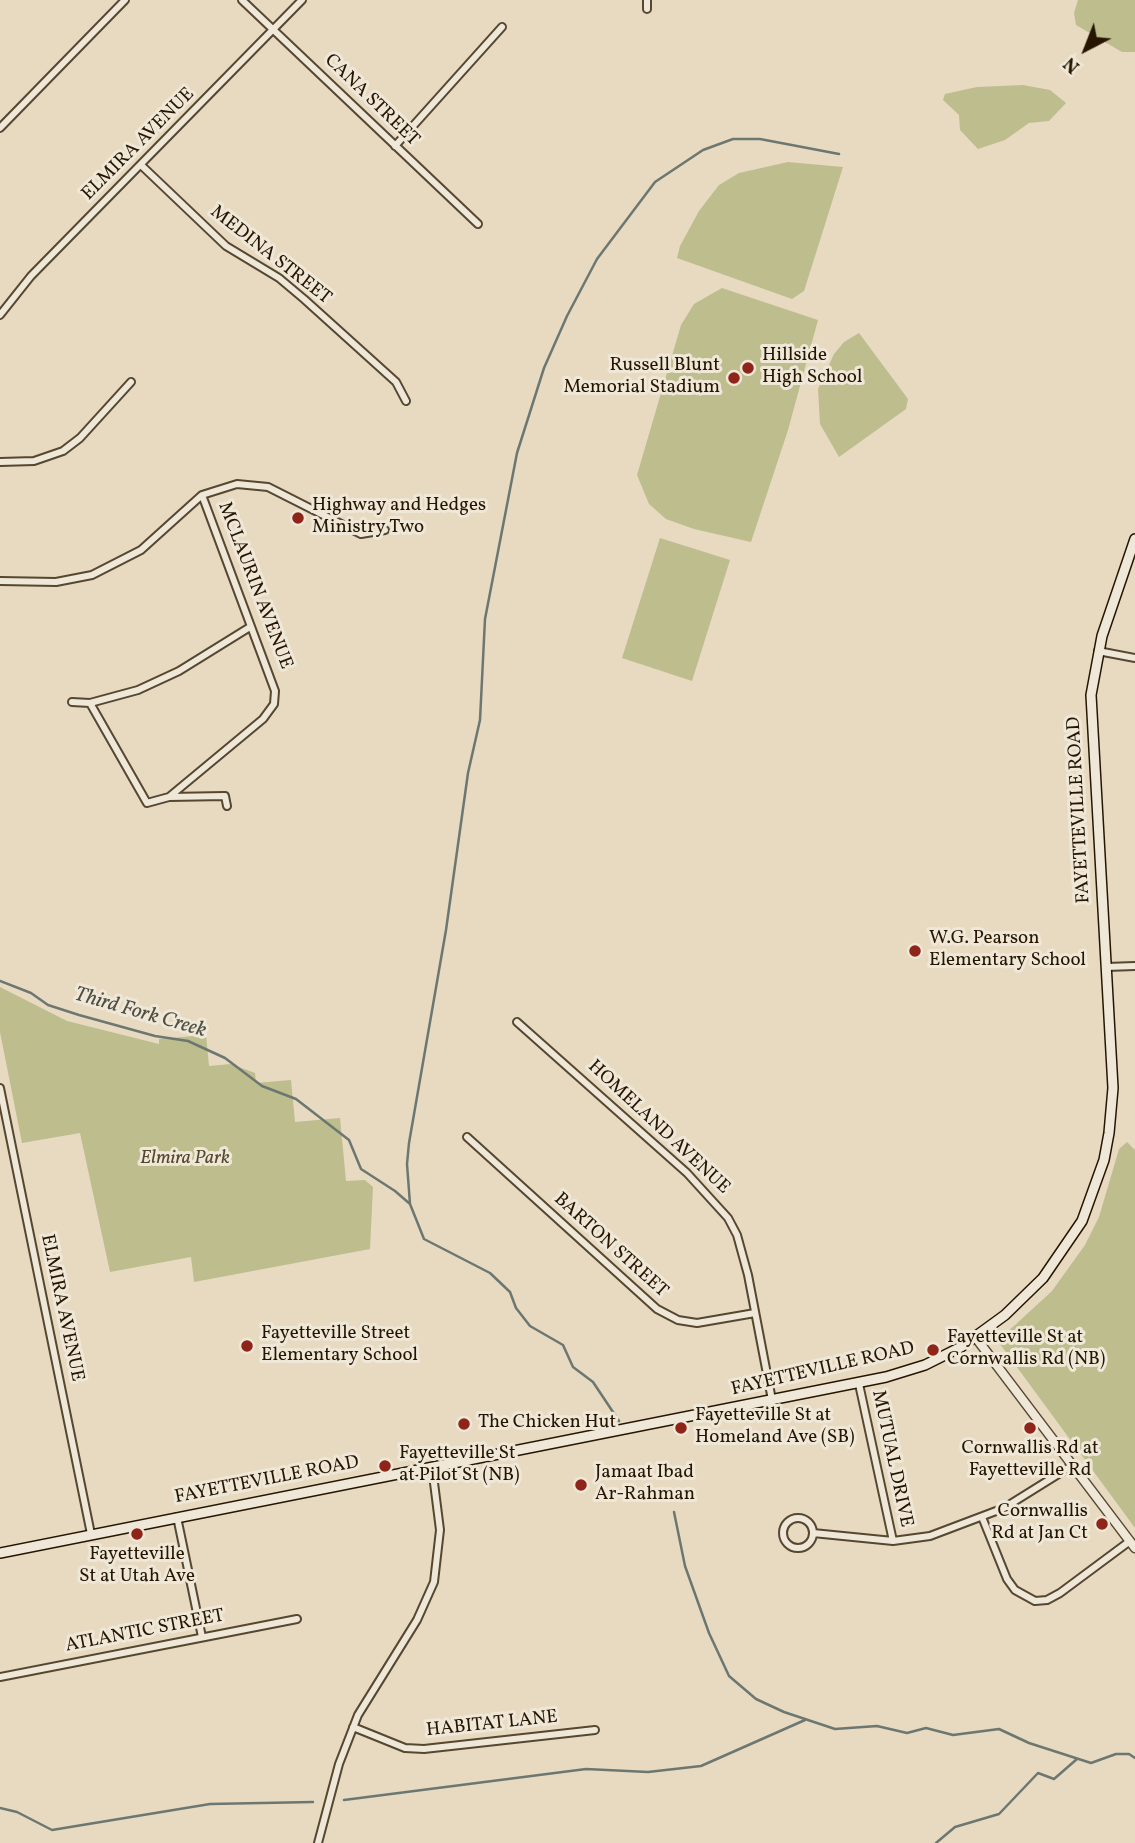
<!DOCTYPE html>
<html>
<head>
<meta charset="utf-8">
<style>
	body { margin:0 }
	#map { position:relative; width:1135px; height:1843px; overflow:hidden; background:#e7dac1; font-family:Vollkorn,serif }
	canvas { display:block }
	.north { position:absolute; left:1051px; top:14px; width:70px; height:70px; -webkit-text-stroke:5px #efe7d7; paint-order:stroke; rotate:222deg; font-size:19px; font-weight:700; line-height:28px; text-align:center; color:#261600 }
	.north::after { content:''; display:block; margin:auto; width:24px; height:32px; background:#261600; clip-path:polygon(50% 0,100% 100%,50% 72%,0 100%) }
</style>
</head>
<body>
<div id="map">
<canvas width="1135" height="1843"></canvas>
<div class="north">N</div>
</div>
<script>
const g = document.querySelector('canvas').getContext('2d');
g.lineJoin = 'round';
function fillPath(path, color) {
  g.fillStyle = color;
  g.fill(path, 'evenodd');
}
function poly(rows) {
  const path = new Path2D();
  for (const r of rows) {
    if (r.length === 3) {
      path.moveTo(r[0] + r[2], r[1]);
      path.arc(r[0], r[1], r[2], 0, 2 * Math.PI);
      continue;
    }
    path.moveTo(r[0], r[1]);
    for (let i = 2; i < r.length; i += 2) path.lineTo(r[i], r[i + 1]);
  }
  return path;
}
function strokePath(path, color, width, dash) {
  g.strokeStyle = color;
  g.lineWidth = width;
  g.lineCap = dash ? 'butt' : 'round';
  g.setLineDash(dash || []);
  g.stroke(path);
}
function drawText(font, color, halo, rows, align = 'center') {
  g.font = font + ' Vollkorn,serif';
  g.lineWidth = 6;
  g.setLineDash([]);
  g.textBaseline = 'middle';
  g.strokeStyle = halo;
  g.fillStyle = color;
  for (const [text, x, y, turn = 0] of rows) {
    g.save();
    g.translate(x, y);
    g.rotate((+turn || 0) * Math.PI / 180);
    g.textAlign = isNaN(turn) ? turn : align;
    if (halo) g.strokeText(text, 0, 0);
    g.fillText(text, 0, 0);
    g.restore();
  }
}
fillPath(poly([
	[1078,0,1135,0,1135,52,1122,52,1076,25,1074,13],
	[1023,85,1050,90,1066,103,1049,121,1029,123,1005,140,978,149,960,130,959,115,943,100,945,94,977,87],
	[788,162,843,167,804,291,792,299,677,258,680,246,699,211,719,185,739,173],
	[722,288,818,320,788,430,751,542,694,529,666,519,649,504,637,475,681,325,694,304],
	[859,333,908,399,906,409,839,457,820,424,818,389,834,354,844,342],
	[660,538,730,560,692,681,622,658],
	[0,987,67,1021,159,1044,159,1039,206,1035,209,1066,231,1064,255,1073,256,1083,291,1080,295,1122,340,1118,346,1181,365,1180,373,1187,370,1249,194,1282,191,1257,110,1272,80,1133,22,1143,0,1032],
	[1127,1142,1135,1150,1135,1528,1000,1344,1003,1336,1052,1291,1085,1245,1099,1217,1119,1149]
]), '#bdbd8d');
strokePath(poly([
	[0,981,31,993,48,1005,79,1015,155,1036,188,1041,225,1058,262,1086,296,1099,349,1140,361,1169,395,1191,410,1204,424,1239,490,1273,510,1292,516,1308,530,1326,563,1345,573,1367,593,1382,619,1421],
	[410,1204,407,1164,409,1143,446,930,468,773,480,720,485,619,517,453,544,368,567,316,597,259,655,182,703,150,733,139,760,139,839,154],
	[674,1512,685,1566,709,1633,729,1676,756,1699,784,1712,835,1729,877,1726,907,1733,926,1728,953,1735,999,1729,1029,1743,1091,1763,1116,1754,1129,1754,1135,1758],
	[344,1800,586,1769,648,1772,701,1766,805,1720],
	[0,1808,17,1812,52,1830,210,1804,313,1802],
	[936,1843,955,1827,999,1814,1038,1773,1054,1779,1077,1759]
]), '#6d7771', 2.5);
const minor = poly([
	[242,0,478,224],
	[647,9,647,0],
	[0,128,125,0],
	[395,146,502,27],
	[142,166,226,246,279,278,304,299,396,382,406,401],
	[0,315,31,276,302,0],
	[0,462,34,461,63,451,80,438,131,382],
	[202,495,275,691,274,704,263,719,169,797,225,796,227,806],
	[0,581,56,582,92,575,141,550,202,495,237,484,268,487,361,534,385,530],
	[1098,651,1135,658],
	[72,702,90,703,138,690,179,671,250,627],
	[90,703,147,803,169,797],
	[1106,967,1135,966],
	[517,1022,687,1173,728,1218,737,1235,748,1275,772,1400],
	[0,1088,91,1534],
	[467,1137,657,1309,678,1320,697,1323,755,1313],
	[859,1384,893,1541],
	[177,1517,202,1637],
	[982,1517,1007,1579,1015,1590,1035,1601,1047,1600,1060,1593,1130,1541],
	[798,1533,15],
	[813,1533,893,1541,930,1536,1004,1508,1073,1465],
	[0,1677,297,1619],
	[353,1727,405,1748,424,1749,595,1730],
	[318,1843,339,1764,358,1715,417,1620,434,1582,440,1530,432,1467]
]);
const tertiary = poly([
	[976,1338,1135,1548]
]);
const secondary = poly([
	[0,1553,886,1377,925,1365,961,1347,1005,1315,1043,1278,1082,1221,1104,1160,1109,1133,1113,1088,1091,695,1102,636,1135,539]
]);
strokePath(minor, '#564730', 10);
strokePath(tertiary, '#564730', 11);
strokePath(secondary, '#261600', 12);
strokePath(minor, '#efe7d7', 6);
strokePath(tertiary, '#efe7d7', 8);
strokePath(secondary, '#efe7d7', 9);
for (const [x, y, r, color] of [
	[748,368,7,"#8f2418"],
	[734,378,7,"#8f2418"],
	[298,518,7,"#8f2418"],
	[915,951,7,"#8f2418"],
	[247,1346,7,"#8f2418"],
	[933,1350,7,"#8f2418"],
	[464,1424,7,"#8f2418"],
	[681,1428,7,"#8f2418"],
	[1030,1428,7,"#8f2418"],
	[385,1466,7,"#8f2418"],
	[581,1485,7,"#8f2418"],
	[1102,1524,7,"#8f2418"],
	[137,1534,7,"#8f2418"]
]) {
  const dot = new Path2D();
  dot.arc(x, y, r, 0, 2 * Math.PI);
  g.fillStyle = color;
  g.fill(dot);
  strokePath(dot, '#efe7d7', 2.5);
}
drawText('19px', '#261600', '#efe7d7', [
	["CANA STREET",371,101,44],
	["ELMIRA AVENUE",139,145,-45],
	["MEDINA STREET",270,256,38],
	["MCLAURIN AVENUE",254,586,69],
	["FAYETTEVILLE ROAD",1080,810,-93],
	["HOMELAND AVENUE",658,1128,43],
	["BARTON STREET",610,1246,42],
	["ELMIRA AVENUE",61,1308,78],
	["FAYETTEVILLE ROAD",823,1370,-13],
	["MUTUAL DRIVE",891,1459,78],
	["FAYETTEVILLE ROAD",267,1481,-11],
	["ATLANTIC STREET",145,1632,-11],
	["HABITAT LANE",492,1725,-6]
]);
drawText('19px', '#261600', '#efe7d7', [
	["Hillside",762,357],
	["High School",762,379],
	["Russell Blunt",720,367,"right"],
	["Memorial Stadium",720,389,"right"],
	["Highway and Hedges",312,507],
	["Ministry Two",312,529],
	["W.G. Pearson",929,940],
	["Elementary School",929,962],
	["Fayetteville Street",261,1335],
	["Elementary School",261,1357],
	["Fayetteville St at",947,1339],
	["Cornwallis Rd (NB)",947,1361],
	["Fayetteville St at",695,1417],
	["Homeland Ave (SB)",695,1439],
	["The Chicken Hut",478,1424],
	["Cornwallis Rd at",1030,1450,"center"],
	["Fayetteville Rd",1030,1472,"center"],
	["Fayetteville St",399,1455],
	["at Pilot St (NB)",399,1477],
	["Jamaat Ibad",595,1474],
	["Ar-Rahman",595,1496],
	["Cornwallis",1088,1513,"right"],
	["Rd at Jan Ct",1088,1535,"right"],
	["Fayetteville",137,1556,"center"],
	["St at Utah Ave",137,1578,"center"]
], 'left');
drawText('italic 19px', '#53482a', '#efe7d7', [
	["Elmira Park",185,1160]
]);
drawText('italic 21px', '#4f4f42', '#efe7d7', [
	["Third Fork Creek",140,1014,16]
]);
</script>
</body>
</html>
